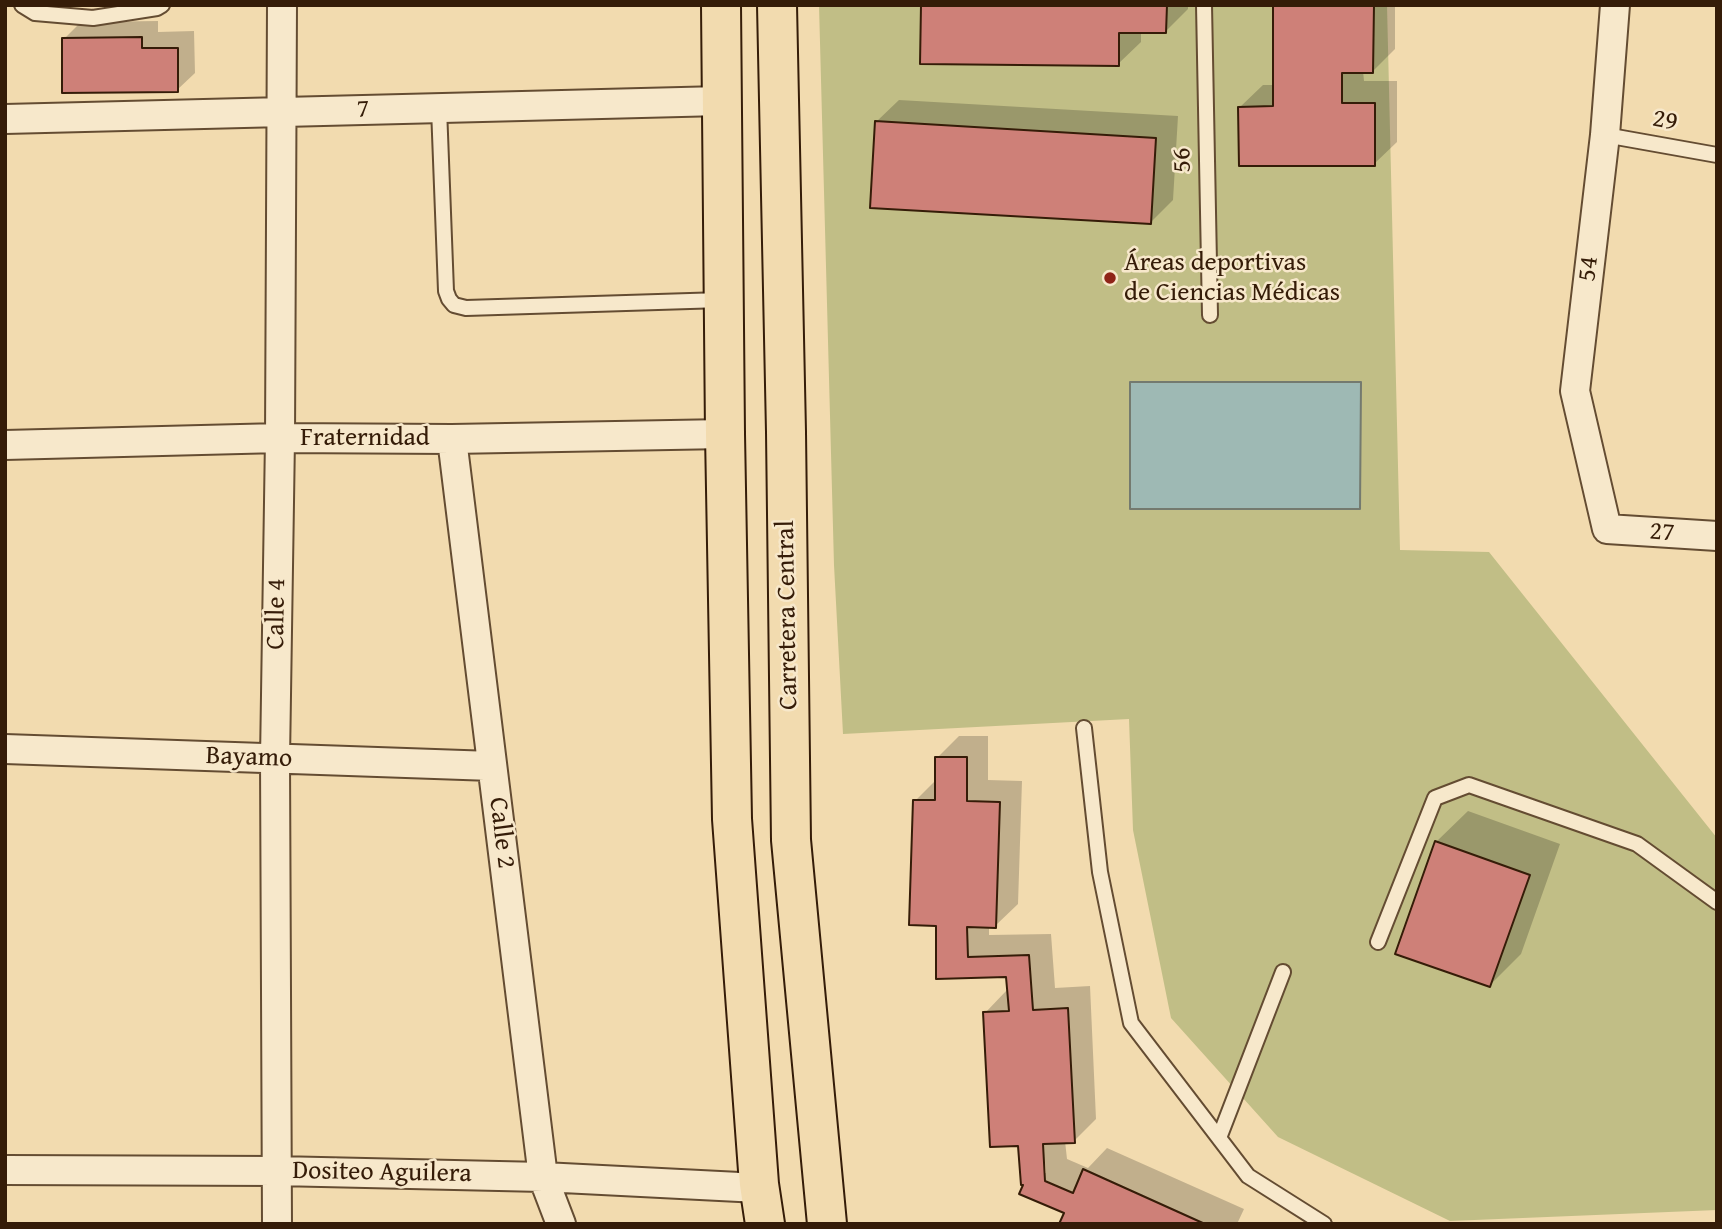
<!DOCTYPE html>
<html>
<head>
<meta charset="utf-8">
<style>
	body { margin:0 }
	#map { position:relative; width:1722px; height:1229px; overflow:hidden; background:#f2dbaf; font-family:"Gentium Book Plus",serif }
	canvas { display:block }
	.frame { position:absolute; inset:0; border:7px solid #351c08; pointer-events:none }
</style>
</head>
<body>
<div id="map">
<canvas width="1722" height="1229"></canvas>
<div class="frame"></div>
</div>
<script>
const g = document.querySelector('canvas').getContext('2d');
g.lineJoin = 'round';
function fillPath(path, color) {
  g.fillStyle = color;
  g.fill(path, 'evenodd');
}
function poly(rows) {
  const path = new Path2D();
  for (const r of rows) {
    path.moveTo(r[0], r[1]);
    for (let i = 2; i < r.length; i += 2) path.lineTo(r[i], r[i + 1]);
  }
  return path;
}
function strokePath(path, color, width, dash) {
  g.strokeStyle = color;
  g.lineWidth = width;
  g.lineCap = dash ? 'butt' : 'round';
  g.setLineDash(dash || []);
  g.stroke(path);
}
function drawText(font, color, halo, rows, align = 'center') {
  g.font = font + ' "Gentium Book Plus",serif';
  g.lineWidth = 5;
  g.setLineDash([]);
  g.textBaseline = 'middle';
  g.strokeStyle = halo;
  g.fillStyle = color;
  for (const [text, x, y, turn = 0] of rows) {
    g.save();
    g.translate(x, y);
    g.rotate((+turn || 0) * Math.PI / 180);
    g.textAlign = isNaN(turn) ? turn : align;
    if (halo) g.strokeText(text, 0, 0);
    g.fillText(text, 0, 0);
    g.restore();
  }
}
fillPath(poly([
	[819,5,1387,5,1400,550,1489,552,1717,838,1717,1210,1450,1221,1278,1137,1171,1018,1133,830,1129,719,843,734,834,565]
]), '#c1be86');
const water = poly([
	[1130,382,1361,382,1360,509,1130,509,1130,382]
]);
fillPath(water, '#9eb9b4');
strokePath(water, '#747a6f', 2);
fillPath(poly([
	[923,5,1188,5,1188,9,1166,31,1141,31,1141,42,1118,64],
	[1275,5,1395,5,1395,49,1373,71,1363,71,1364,81,1397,81,1397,142,1374,164,1240,107,1263,85,1275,85],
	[158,21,158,32,194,31,195,73,177,90,64,39,81,22],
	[899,100,1178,116,1173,200,1151,222,876,122],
	[959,736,988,736,988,780,1022,781,1018,904,995,926,989,926,989,935,1051,934,1055,988,1090,986,1096,1119,1074,1141,1065,1141,1067,1159,1088,1168,1107,1148,1244,1209,1237,1224,1061,1224,1066,1212,1025,1183,1020,1144,985,1013,1007,990,1008,975,938,978,937,924,915,801,937,779,937,758],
	[1045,1162,1046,1173,1043,1173,1042,1166],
	[1468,811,1560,844,1521,954,1490,985,1436,842]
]), '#0003');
const building = poly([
	[921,5,1167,5,1166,33,1119,33,1119,66,920,64,921,5],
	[1273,5,1374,5,1373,73,1342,73,1342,103,1375,103,1375,166,1239,166,1238,107,1273,106,1273,5],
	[142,37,142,48,178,48,178,92,62,93,62,38,142,37],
	[875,121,1156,138,1151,224,870,208,875,121],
	[935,757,967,757,967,801,1000,802,996,928,967,927,968,957,1029,955,1033,1010,1068,1008,1075,1143,1043,1144,1045,1181,1073,1193,1083,1169,1205,1224,1059,1224,1064,1213,1019,1194,1023,1185,1021,1185,1018,1146,990,1147,983,1012,1009,1011,1006,977,936,979,936,926,909,925,913,800,935,800,935,757],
	[1435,841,1530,875,1490,987,1395,954,1435,841]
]);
fillPath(building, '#ce8078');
strokePath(building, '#351c08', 2);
const service = poly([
	[22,5,35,13,93,18,157,8,162,5],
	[1204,5,1210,315],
	[439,108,446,291,449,299,454,305,466,308,722,300],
	[1605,135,1717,155],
	[1084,728,1100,872,1131,1023,1248,1176,1324,1224],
	[1378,942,1435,798,1469,785,1637,844,1717,902],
	[1219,1138,1283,972]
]);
const minor = poly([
	[1615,5,1605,135,1575,391,1607,529,1717,536],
	[5,119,721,101],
	[452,439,543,1177,561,1224],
	[5,445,280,438,452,439,725,434],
	[5,749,492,766],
	[5,1170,277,1171,543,1177,759,1188],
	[277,1224,275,759,280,438,282,5]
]);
const primary = poly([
	[721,5,725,434,732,819,759,1184,765,1224],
	[777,5,786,432,791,840,827,1224]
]);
strokePath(service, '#644c32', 18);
strokePath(minor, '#644c32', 32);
strokePath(primary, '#351c08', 42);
strokePath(service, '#f7e8cb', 14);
strokePath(minor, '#f7e8cb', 28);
strokePath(primary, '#f2dbaf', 38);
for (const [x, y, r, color] of [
	[1110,278,7,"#8f2418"]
]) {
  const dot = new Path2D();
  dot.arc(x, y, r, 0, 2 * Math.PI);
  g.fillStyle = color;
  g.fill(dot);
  strokePath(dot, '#f7e8cb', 2.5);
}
drawText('26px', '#351c08', '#f7e8cb', [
	["7",363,110,-2],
	["29",1665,121,10],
	["56",1183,160,-91],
	["54",1589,269,-83],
	["Fraternidad",365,438],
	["27",1662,533,4],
	["Calle 4",277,614,-89],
	["Carretera Central",788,615,-91],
	["Bayamo",249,758,2],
	["Calle 2",501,833,83],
	["Dositeo Aguilera",382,1173,1]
]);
drawText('26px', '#351c08', '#f7e8cb', [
	["Áreas deportivas",1124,263],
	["de Ciencias Médicas",1124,293]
], 'left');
</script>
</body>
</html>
